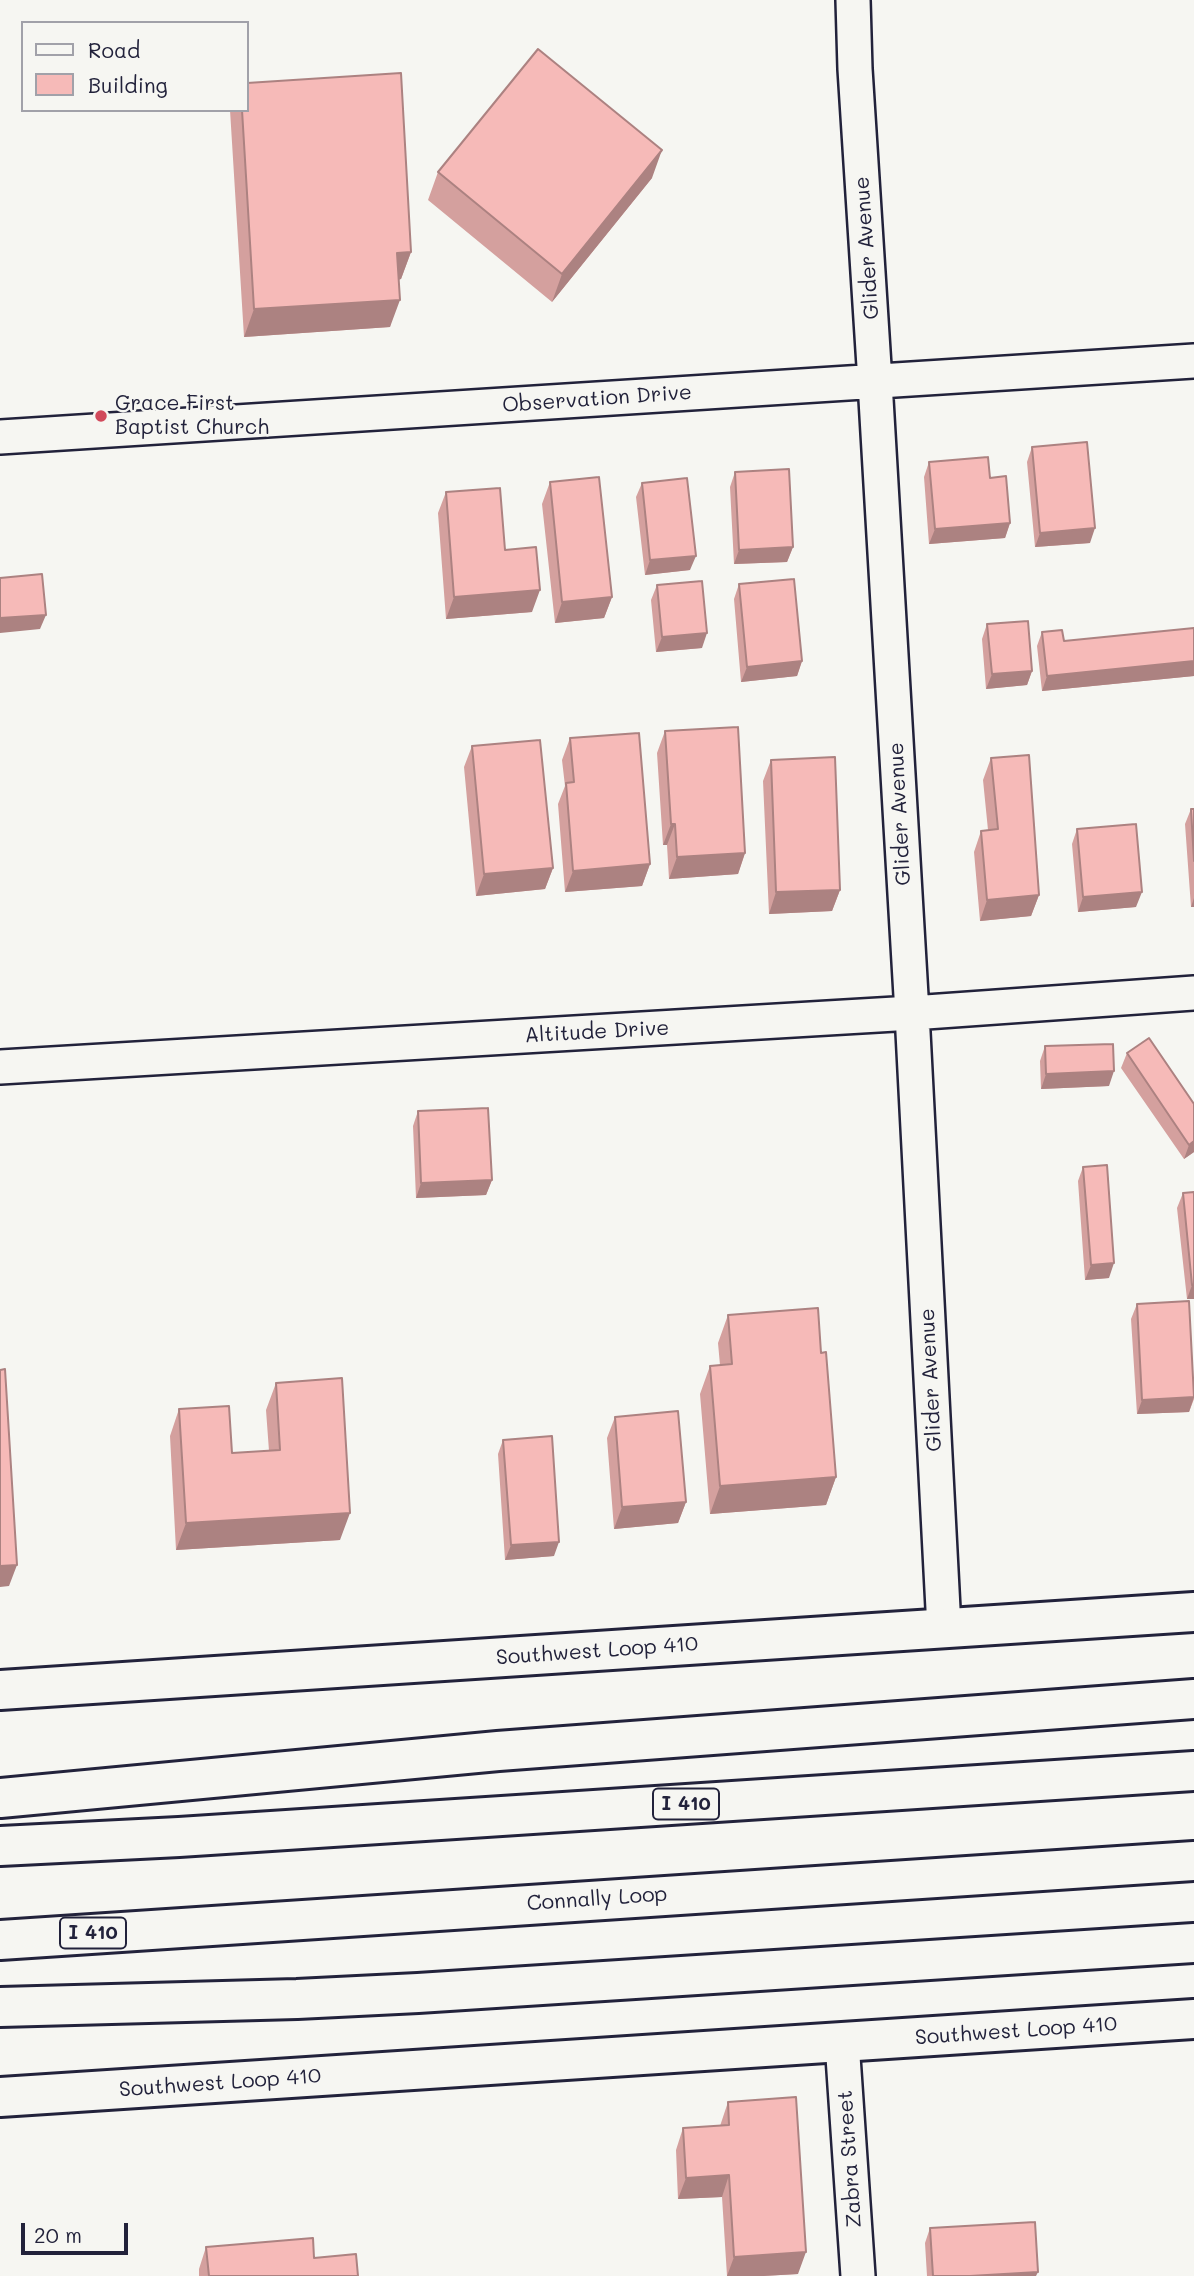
<!DOCTYPE html>
<html>
<head>
<meta charset="utf-8">
<style>
	body { margin:0 }
	#map { position:relative; width:1194px; height:2276px; overflow:hidden; background:#f6f6f2; font-family:Mali,sans-serif }
	canvas { display:block }
	.legend { position:absolute; left:21px; top:21px; width:228px; height:91px; box-sizing:border-box; background:#f6f6f2; border:2px solid #a1a1a9; margin:0; padding:9px 12px; list-style:none; font-size:21px; color:#22223b }
	.legend li { display:flex; align-items:center; gap:14px; height:35px }
	.legend b { width:35px; border:2px solid #a1a1a9 }
	.scale { position:absolute; left:21px; top:2223px; width:107px; height:32px; box-sizing:border-box; border:4px solid #22223b; border-top:0; padding-left:9px; font-size:21px; line-height:24px; white-space:nowrap; color:#22223b; -webkit-text-stroke:5px #f6f6f2; paint-order:stroke }
</style>
</head>
<body>
<div id="map">
<canvas width="1194" height="2276"></canvas>
<ul class="legend">
<li><b style="height:9px;background:#f6f6f2"></b>Road</li>
<li><b style="height:19px;background:#f6bab8"></b>Building</li>
</ul>
<div class="scale">20 m</div>
</div>
<script>
const g = document.querySelector('canvas').getContext('2d');
g.lineJoin = 'round';
function poly(rows) {
  const path = new Path2D();
  for (const r of rows) {
    path.moveTo(r[0], r[1]);
    for (let i = 2; i < r.length; i += 2) path.lineTo(r[i], r[i + 1]);
  }
  return path;
}
function strokePath(path, color, width, dash) {
  g.strokeStyle = color;
  g.lineWidth = width;
  g.lineCap = dash ? 'butt' : 'round';
  g.setLineDash(dash || []);
  g.stroke(path);
}
function fillPath(path, color) {
  g.fillStyle = color;
  g.fill(path, 'evenodd');
}
function drawText(font, color, halo, rows, align = 'center') {
  g.font = font + ' Mali,sans-serif';
  g.lineWidth = 5;
  g.setLineDash([]);
  g.textBaseline = 'middle';
  g.strokeStyle = halo;
  g.fillStyle = color;
  for (const [text, x, y, turn = 0] of rows) {
    g.save();
    g.translate(x, y);
    g.rotate((+turn || 0) * Math.PI / 180);
    g.textAlign = isNaN(turn) ? turn : align;
    if (halo) g.strokeText(text, 0, 0);
    g.fillText(text, 0, 0);
    g.restore();
  }
}
const street = poly([
	[853,0,855,69,875,382,912,1013,944,1628],
	[0,437,1194,361],
	[0,1067,912,1013,1194,993],
	[842,2042,858,2276]
]);
const secondary = poly([
	[0,1690,1194,1612],
	[0,2097,1194,2019]
]);
const highway = poly([
	[0,1798,498,1751,1194,1699],
	[0,1846,179,1837,1194,1771],
	[0,1940,1194,1861],
	[0,2007,297,1999,418,1993,1194,1943]
]);
strokePath(street, '#22223b', 38);
strokePath(secondary, '#22223b', 44);
strokePath(highway, '#22223b', 44);
strokePath(street, '#f6f6f2', 33);
strokePath(secondary, '#f6f6f2', 38);
strokePath(highway, '#f6f6f2', 38);
fillPath(poly([
	[230,110,247,110,411,252,401,279,399,280,390,327,244,337],
	[438,172,652,178,552,302,428,200],
	[1032,447,1090,543,1035,547,1027,462],
	[929,462,990,478,1010,523,1005,538,929,544,924,477],
	[735,472,793,547,787,562,734,564,730,487],
	[550,482,612,597,604,618,555,623,542,504],
	[642,483,690,570,645,575,636,497],
	[446,492,505,550,532,612,446,619,438,513],
	[739,584,802,661,797,676,741,682,734,599],
	[657,585,702,648,656,652,651,600],
	[987,624,1032,671,1027,685,986,689,982,639],
	[1194,628,1194,676,1042,691,1037,646,1042,632,1064,641],
	[665,731,745,853,738,874,669,879,667,845,663,845,657,753],
	[570,738,650,864,642,886,565,892,558,804,565,786,562,760],
	[472,746,553,868,545,889,476,896,464,767],
	[991,758,1039,895,1031,916,980,921,974,852,981,831,988,830,983,780],
	[771,760,840,890,832,911,769,914,763,781],
	[1191,809,1194,809,1194,907,1191,907,1185,824],
	[1077,829,1136,907,1078,912,1072,844],
	[1045,1046,1109,1086,1041,1089,1040,1061],
	[1127,1053,1194,1104,1194,1152,1184,1159,1121,1068],
	[418,1111,492,1180,486,1195,416,1198,413,1126],
	[1083,1167,1109,1278,1085,1280,1078,1181],
	[1183,1193,1194,1299,1187,1299,1177,1208],
	[1137,1304,1194,1387,1194,1399,1189,1412,1137,1414,1131,1319],
	[728,1315,821,1353,836,1477,826,1505,710,1514,700,1394,710,1366,720,1365,718,1343],
	[276,1383,340,1540,176,1550,170,1436,179,1409,232,1453,269,1451,266,1410],
	[615,1417,686,1502,678,1523,614,1529,607,1438],
	[503,1440,554,1556,505,1560,498,1454],
	[728,2102,798,2274,763,2276,727,2276,722,2197,678,2199,676,2150,683,2128,720,2126],
	[930,2228,1036,2276,927,2276,925,2243],
	[206,2247,358,2276,199,2276,199,2269]
]), '#d4a09e');
fillPath(poly([
	[662,150,652,178,552,302,562,274],
	[411,252,401,279,387,280,397,253],
	[400,300,390,327,244,337,254,309],
	[1010,523,1005,538,929,544,935,529],
	[1095,528,1090,543,1035,547,1040,533],
	[793,547,787,562,734,564,739,550],
	[696,556,690,570,645,575,650,560],
	[540,590,532,612,446,619,454,597],
	[612,597,604,618,555,623,562,602],
	[46,615,40,629,0,633,0,618],
	[707,633,702,648,656,652,662,637],
	[802,661,797,676,741,682,747,667],
	[1194,661,1194,676,1042,691,1047,676],
	[1032,671,1027,685,986,689,992,674],
	[671,824,675,824,667,845,663,845],
	[745,853,738,874,669,879,677,857],
	[650,864,642,886,565,892,573,871],
	[553,868,545,889,476,896,484,874],
	[840,890,832,911,769,914,776,892],
	[1142,892,1136,907,1078,912,1083,897],
	[1039,895,1031,916,980,921,987,900],
	[1194,898,1194,907,1191,907],
	[1114,1071,1109,1086,1041,1089,1046,1074],
	[1194,1141,1194,1152,1184,1159,1189,1145],
	[492,1180,486,1195,416,1198,421,1183],
	[1114,1263,1109,1278,1085,1280,1091,1265],
	[1194,1284,1194,1299,1187,1299,1192,1285],
	[1194,1397,1189,1412,1137,1414,1142,1400],
	[836,1477,826,1505,710,1514,720,1486],
	[686,1502,678,1523,614,1529,622,1507],
	[350,1513,340,1540,176,1550,186,1523],
	[559,1542,554,1556,505,1560,511,1545],
	[17,1565,9,1586,0,1587,0,1566],
	[729,2175,722,2197,678,2199,686,2178],
	[806,2252,798,2274,763,2276,727,2276,734,2257],
	[1038,2272,1036,2276,970,2276]
]), '#ac8281');
const building = poly([
	[538,49,662,150,562,274,438,172,538,49],
	[401,73,411,252,397,253,400,300,254,309,242,110,247,110,247,83,401,73],
	[1087,442,1095,528,1040,533,1032,447,1087,442],
	[988,457,990,478,1006,476,1010,523,935,529,929,462,988,457],
	[789,469,793,547,739,550,735,472,789,469],
	[599,477,612,597,562,602,550,482,599,477],
	[687,478,696,556,650,560,642,483,687,478],
	[500,488,505,550,536,547,540,590,454,597,446,492,500,488],
	[42,574,46,615,0,618,0,578,42,574],
	[794,579,802,661,747,667,739,584,794,579],
	[702,581,707,633,662,637,657,585,702,581],
	[1028,621,1032,671,992,674,987,624,1028,621],
	[1194,628,1194,661,1047,676,1042,632,1062,630,1064,641,1194,628],
	[738,727,745,853,677,857,675,824,671,824,665,731,738,727],
	[639,733,650,864,573,871,566,783,574,782,570,738,639,733],
	[540,740,553,868,484,874,472,746,540,740],
	[1029,755,1039,895,987,900,981,831,998,829,991,758,1029,755],
	[835,757,840,890,776,892,771,760,835,757],
	[1191,809,1194,809,1194,861,1191,809],
	[1136,824,1142,892,1083,897,1077,829,1136,824],
	[1149,1038,1194,1104,1194,1141,1189,1145,1127,1053,1149,1038],
	[1113,1044,1114,1071,1046,1074,1045,1046,1113,1044],
	[488,1108,492,1180,421,1183,418,1111,488,1108],
	[1107,1165,1114,1263,1091,1265,1083,1167,1107,1165],
	[1194,1192,1194,1284,1192,1285,1183,1193,1194,1192],
	[1189,1301,1194,1397,1142,1400,1137,1304,1189,1301],
	[818,1308,821,1353,826,1352,836,1477,720,1486,710,1366,732,1364,728,1315,818,1308],
	[5,1369,17,1565,0,1566,0,1370,5,1369],
	[342,1378,350,1513,186,1523,179,1409,229,1406,232,1453,280,1450,276,1383,342,1378],
	[678,1411,686,1502,622,1507,615,1417,678,1411],
	[552,1436,559,1542,511,1545,503,1440,552,1436],
	[796,2097,806,2252,734,2257,729,2175,686,2178,683,2128,729,2125,728,2102,796,2097],
	[1035,2222,1038,2272,970,2276,933,2276,930,2228,1035,2222],
	[313,2238,314,2258,356,2254,358,2276,209,2276,206,2247,313,2238]
]);
fillPath(building, '#f6bab8');
strokePath(building, '#ac8281', 2);
for (const [x, y, r, color] of [
	[101,416,7,"#d1495b"]
]) {
  const dot = new Path2D();
  dot.arc(x, y, r, 0, 2 * Math.PI);
  g.fillStyle = color;
  g.fill(dot);
  strokePath(dot, '#f6f6f2', 2.5);
}
for (const [x, y, w] of [
	[686,1804,66],
	[93,1933,66]
]) {
  const box = new Path2D();
  box.roundRect(x - w / 2, y - 15.5, w, 31, 5);
  g.fillStyle = '#f6f6f2';
  g.fill(box);
  strokePath(box, '#22223b', 2);
}
drawText('bold 19px', '#22223b', null, [
	["I 410",686,1804],
	["I 410",93,1933]
]);
drawText('21px', '#22223b', '#f6f6f2', [
	["Glider Avenue",867,248,-94],
	["Observation Drive",597,399,-4],
	["Glider Avenue",900,814,-93],
	["Altitude Drive",597,1032,-3],
	["Glider Avenue",931,1380,-93],
	["Southwest Loop 410",597,1651,-4],
	["Connally Loop",597,1899,-4],
	["Southwest Loop 410",1016,2031,-4],
	["Southwest Loop 410",220,2083,-4],
	["Zabra Street",850,2159,-94]
]);
drawText('21px', '#22223b', '#f6f6f2', [
	["Grace First",115,404],
	["Baptist Church",115,428]
], 'left');
</script>
</body>
</html>
